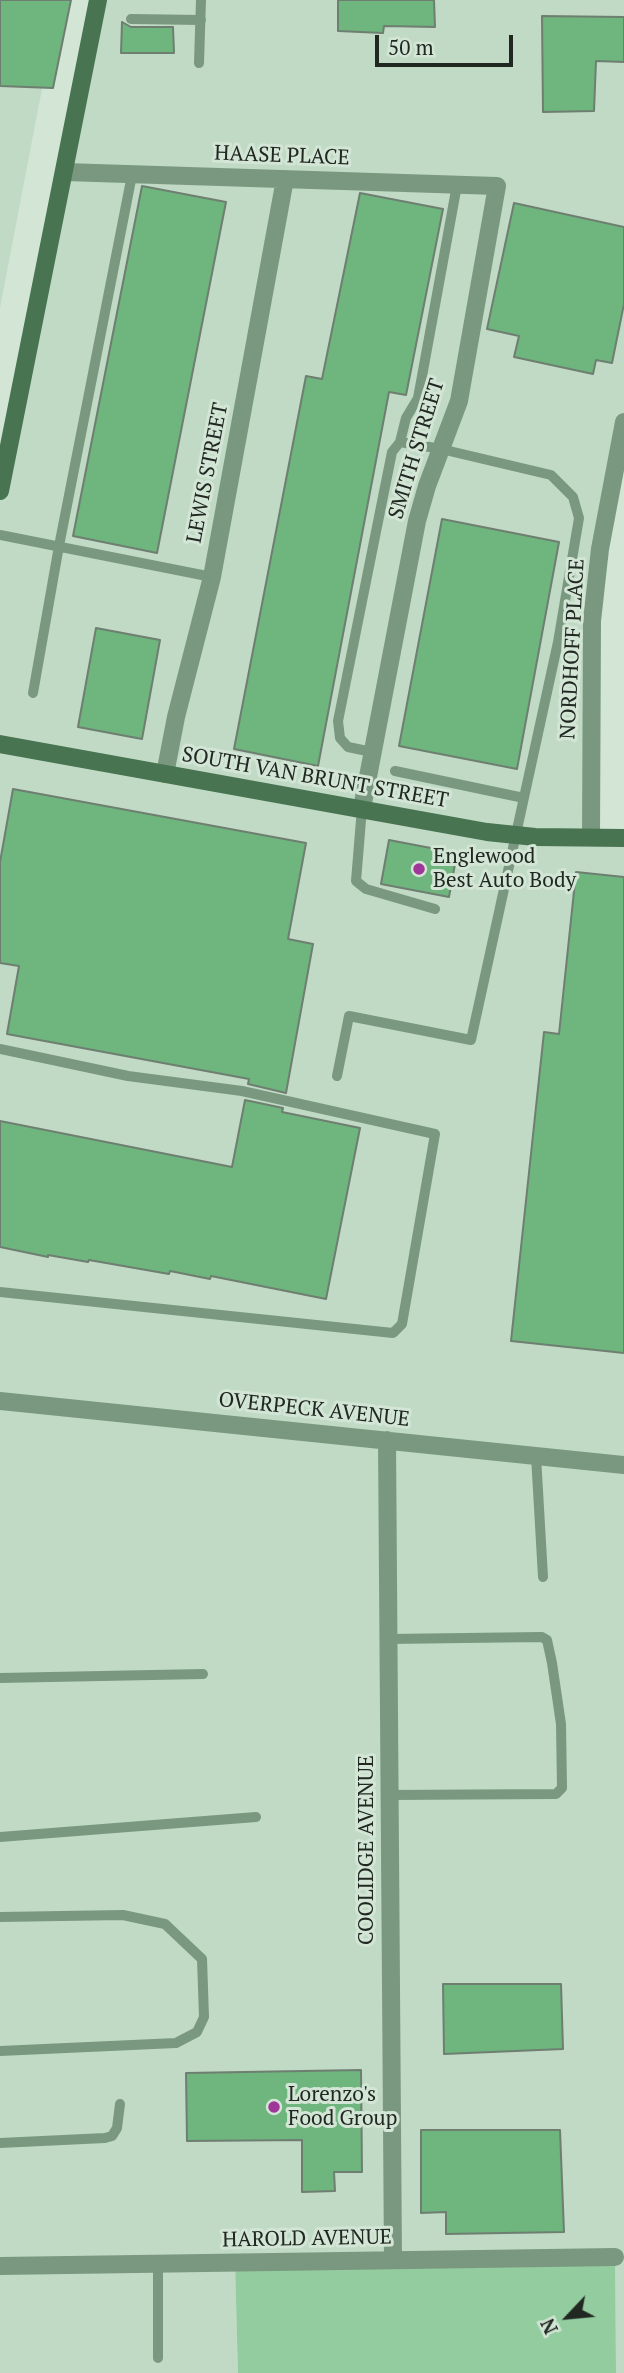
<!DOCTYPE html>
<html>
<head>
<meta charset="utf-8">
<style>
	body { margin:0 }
	#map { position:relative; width:624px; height:2373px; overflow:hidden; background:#d3e6d6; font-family:"PT Serif",serif }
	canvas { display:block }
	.north { position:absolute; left:533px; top:2282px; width:70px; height:70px; -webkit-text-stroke:5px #d3e6d6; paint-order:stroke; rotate:244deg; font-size:19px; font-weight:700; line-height:28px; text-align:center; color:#212822 }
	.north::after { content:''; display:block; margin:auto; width:24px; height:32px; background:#212822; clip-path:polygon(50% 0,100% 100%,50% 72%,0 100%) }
	.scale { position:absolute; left:375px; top:35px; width:138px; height:32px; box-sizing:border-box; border:4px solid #212822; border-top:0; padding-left:9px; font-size:21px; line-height:24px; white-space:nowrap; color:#212822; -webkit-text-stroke:5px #d3e6d6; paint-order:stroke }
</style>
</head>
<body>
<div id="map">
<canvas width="624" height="2373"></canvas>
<div class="north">N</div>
<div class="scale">50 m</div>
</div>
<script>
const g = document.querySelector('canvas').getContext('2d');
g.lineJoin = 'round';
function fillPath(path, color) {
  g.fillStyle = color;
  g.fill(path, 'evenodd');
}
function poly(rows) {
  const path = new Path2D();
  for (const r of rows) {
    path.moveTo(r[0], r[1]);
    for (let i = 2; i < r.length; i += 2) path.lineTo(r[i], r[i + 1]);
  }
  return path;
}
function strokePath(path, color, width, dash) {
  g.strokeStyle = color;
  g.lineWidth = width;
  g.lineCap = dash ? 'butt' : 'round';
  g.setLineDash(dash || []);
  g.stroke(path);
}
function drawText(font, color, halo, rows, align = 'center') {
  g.font = font + ' "PT Serif",serif';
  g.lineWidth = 6;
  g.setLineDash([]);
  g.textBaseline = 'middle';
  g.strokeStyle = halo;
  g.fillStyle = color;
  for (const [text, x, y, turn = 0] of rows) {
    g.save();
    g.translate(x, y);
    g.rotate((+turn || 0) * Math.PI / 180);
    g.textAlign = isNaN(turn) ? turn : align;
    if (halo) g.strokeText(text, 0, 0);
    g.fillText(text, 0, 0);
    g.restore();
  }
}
fillPath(poly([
	[0,0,59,0,0,308],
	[98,0,624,0,624,422,600,549,591,837,624,838,624,2373,616,2373,615,2257,235,2263,238,2373,0,2373,0,491]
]), '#c1dac5');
fillPath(poly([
	[615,2257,616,2373,238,2373,235,2262]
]), '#93cc9e');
const building = poly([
	[0,0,71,0,53,88,0,86,0,0],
	[338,0,434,0,435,27,384,26,383,33,338,31,338,0],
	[542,16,624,17,624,62,596,61,594,111,543,112,542,16],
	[122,22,131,27,173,27,174,53,121,53,122,22],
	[142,186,226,202,157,553,73,536,142,186],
	[360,193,443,209,406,395,389,392,318,766,234,749,306,376,322,379,360,193],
	[514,203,624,227,624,304,612,363,596,360,593,374,514,357,519,336,487,329,514,203],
	[442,519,559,542,517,769,399,746,442,519],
	[96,628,160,640,142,739,78,727,96,628],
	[13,789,306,843,288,939,313,944,286,1093,248,1084,249,1079,7,1034,19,966,0,963,0,862,13,789],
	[389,840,457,853,449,897,381,884,389,840],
	[576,872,624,877,624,1353,511,1341,544,1032,559,1034,576,872],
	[245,1100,283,1108,282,1112,360,1128,326,1299,211,1276,210,1279,170,1271,169,1274,89,1260,88,1262,48,1255,48,1257,0,1247,0,1121,232,1167,245,1100],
	[443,1984,561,1984,563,2049,444,2054,443,1984],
	[361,2070,362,2172,334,2172,335,2191,302,2192,302,2140,187,2141,186,2073,361,2070],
	[421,2130,560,2130,564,2232,446,2234,446,2212,421,2213,421,2130]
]);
fillPath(building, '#6eb57e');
strokePath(building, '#6e7f71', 2);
strokePath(poly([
	[131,19,201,20],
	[199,63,201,0],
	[0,535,212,577],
	[33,693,59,546,132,175],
	[372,752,348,747,340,738,338,721,392,452,400,442,406,418,418,398,457,185],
	[395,771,524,798],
	[362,808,356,881,366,889,435,909],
	[0,1049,128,1076,242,1091,435,1134,402,1324,393,1333,0,1292],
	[337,1076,349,1016,471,1040,558,642,579,518,573,497,551,475,441,449,400,442],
	[536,1456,543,1577],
	[388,1639,542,1637,547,1640,552,1663,561,1724,562,1788,556,1794,389,1795],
	[0,1678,203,1674],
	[0,1837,256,1817],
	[0,1917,123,1915,165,1924,202,1959,204,2017,197,2032,176,2043,0,2051],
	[0,2143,105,2138,112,2136,117,2128,120,2104],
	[158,2358,158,2264]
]), '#7a987f', 10);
strokePath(poly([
	[65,172,497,186,459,401,427,486,417,521,362,808],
	[165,774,176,717,212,577,285,179],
	[591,837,592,621,600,549,624,422],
	[0,1401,624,1465],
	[387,1440,393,2260],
	[0,2266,615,2257]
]), '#7a987f', 18);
strokePath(poly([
	[0,491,98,0],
	[0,744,487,832,535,837,624,838]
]), '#487451', 18);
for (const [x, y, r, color] of [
	[419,869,7,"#9f379a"],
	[274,2107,7,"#9f379a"]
]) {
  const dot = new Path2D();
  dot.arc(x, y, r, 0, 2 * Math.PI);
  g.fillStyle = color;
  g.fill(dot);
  strokePath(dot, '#d3e6d6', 2.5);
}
drawText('21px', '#212822', '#d3e6d6', [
	["HAASE PLACE",282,156,2],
	["SMITH STREET",417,449,-73],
	["LEWIS STREET",208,473,-79],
	["NORDHOFF PLACE",573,649,-87],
	["SOUTH VAN BRUNT STREET",315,778,10],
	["OVERPECK AVENUE",314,1410,6],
	["COOLIDGE AVENUE",367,1850,-90],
	["HAROLD AVENUE",307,2239,-1]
]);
drawText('21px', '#212822', '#d3e6d6', [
	["Englewood",433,857],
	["Best Auto Body",433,881],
	["Lorenzo's",288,2095],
	["Food Group",288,2119]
], 'left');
</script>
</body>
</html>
